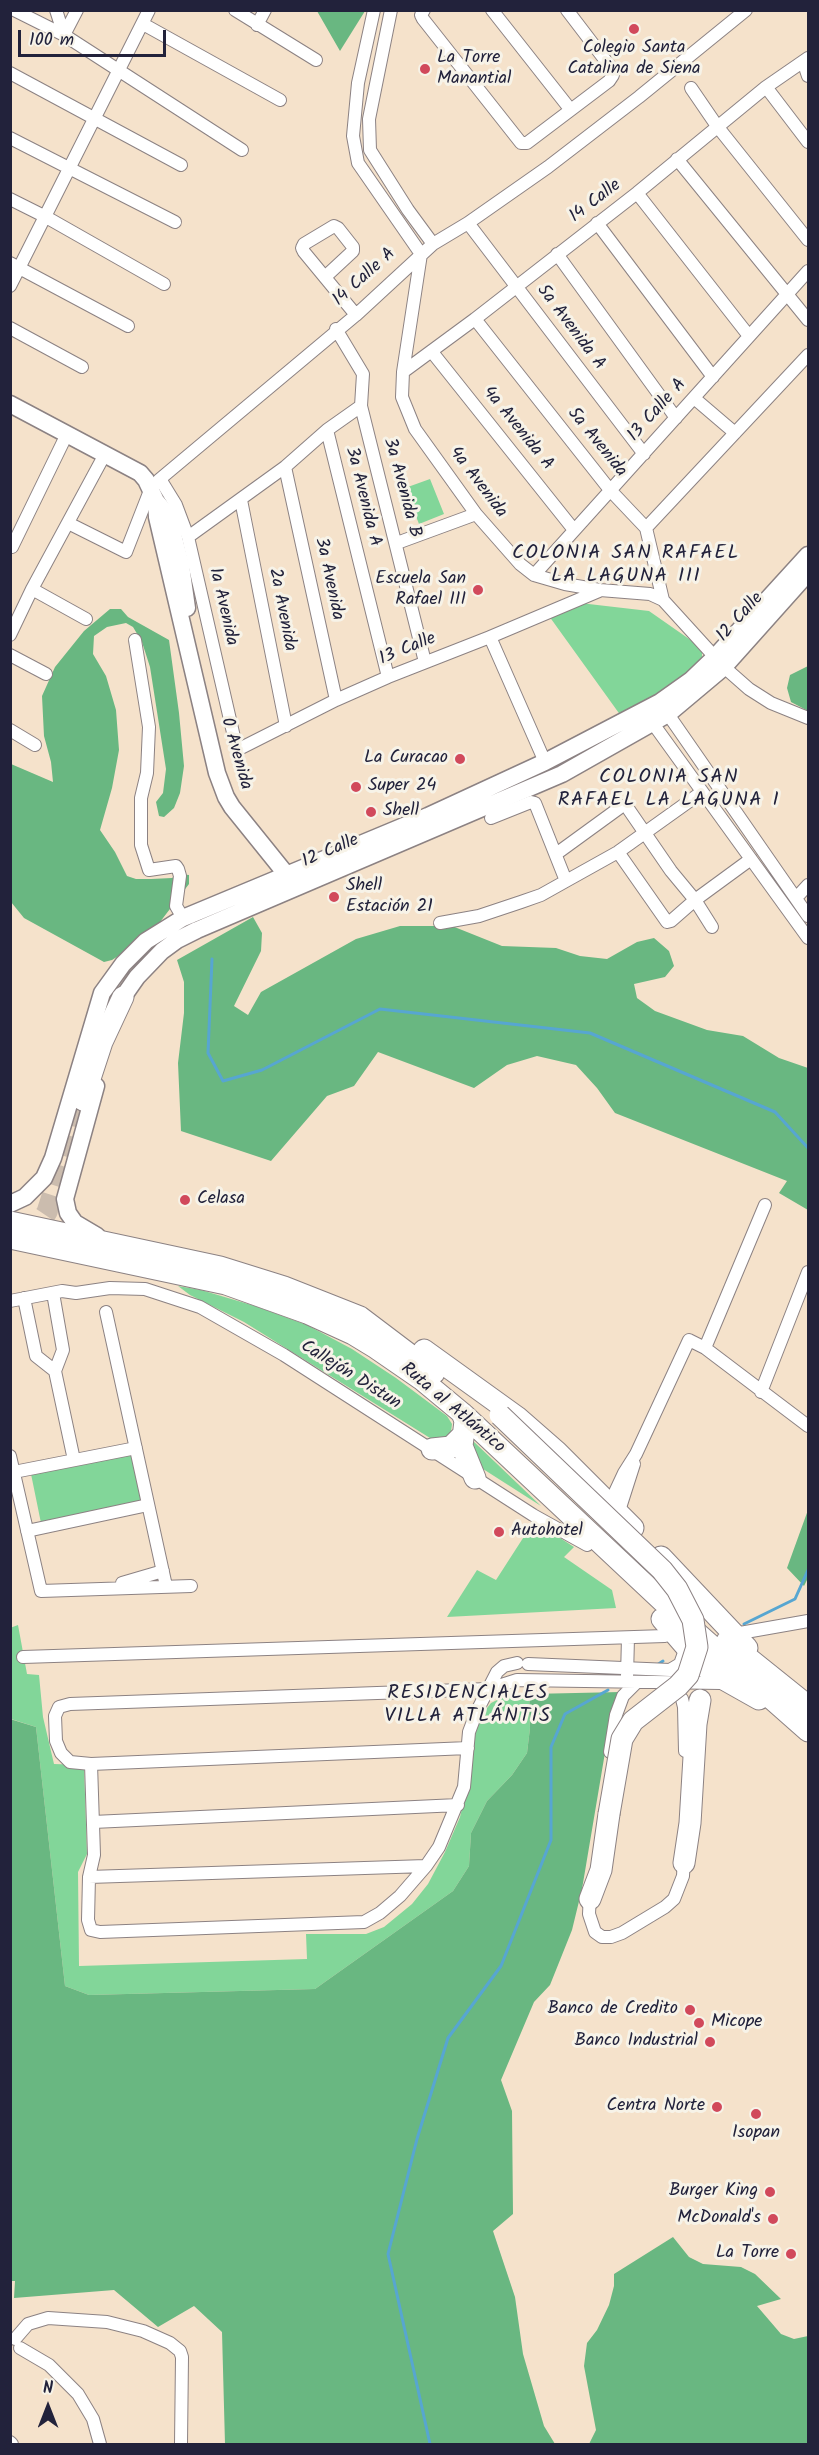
<!DOCTYPE html>
<html>
<head>
<meta charset="utf-8">
<style>
	body { margin:0 }
	#map { position:relative; width:819px; height:2455px; overflow:hidden; background:#f5e2cb; font-family:Kalam,sans-serif }
	canvas { display:block }
	.frame { position:absolute; inset:0; border:12px solid #22223b; pointer-events:none }
	.north { position:absolute; left:18px; top:2377px; width:60px; height:60px; -webkit-text-stroke:4px #f7f3e8; paint-order:stroke; rotate:0deg; font-size:16px; font-weight:700; line-height:24px; text-align:center; color:#22223b }
	.north::after { content:''; display:block; margin:auto; width:21px; height:27px; background:#22223b; clip-path:polygon(50% 0,100% 100%,50% 72%,0 100%) }
	.scale { position:absolute; left:18px; top:30px; width:148px; height:27px; box-sizing:border-box; border:3px solid #22223b; border-top:0; padding-left:8px; font-size:18px; line-height:21px; white-space:nowrap; color:#22223b; -webkit-text-stroke:4px #f7f3e8; paint-order:stroke }
</style>
</head>
<body>
<div id="map">
<canvas width="819" height="2455"></canvas>
<div class="frame"></div>
<div class="north">N</div>
<div class="scale">100 m</div>
</div>
<script>
const g = document.querySelector('canvas').getContext('2d');
g.lineJoin = 'round';
function fillPath(path, color) {
  g.fillStyle = color;
  g.fill(path, 'evenodd');
}
function poly(rows) {
  const path = new Path2D();
  for (const r of rows) {
    path.moveTo(r[0], r[1]);
    for (let i = 2; i < r.length; i += 2) path.lineTo(r[i], r[i + 1]);
  }
  return path;
}
function strokePath(path, color, width, dash) {
  g.strokeStyle = color;
  g.lineWidth = width;
  g.lineCap = dash ? 'butt' : 'round';
  g.setLineDash(dash || []);
  g.stroke(path);
}
function drawText(font, color, halo, rows, align = 'center') {
  g.font = font + ' Kalam,sans-serif';
  g.lineWidth = 6;
  g.setLineDash([]);
  g.textBaseline = 'middle';
  g.strokeStyle = halo;
  g.fillStyle = color;
  for (const [text, x, y, turn = 0] of rows) {
    g.save();
    g.translate(x, y);
    g.rotate((+turn || 0) * Math.PI / 180);
    g.textAlign = isNaN(turn) ? turn : align;
    if (halo) g.strokeText(text, 0, 0);
    g.fillText(text, 0, 0);
    g.restore();
  }
}
fillPath(poly([
	[430,479,444,514,419,524,405,488],
	[580,603,649,611,702,648,702,662,665,693,621,716,549,616],
	[178,1286,201,1290,255,1306,307,1325,352,1349,396,1378,447,1416,452,1424,451,1432,446,1439,430,1438,244,1322,190,1295],
	[471,1439,541,1506,469,1460],
	[134,1453,144,1502,41,1523,31,1474],
	[534,1521,574,1547,564,1557,612,1590,616,1608,447,1617,477,1570,496,1580],
	[18,1625,27,1674,39,1675,43,1717,54,1764,84,1765,87,1854,78,1872,79,1966,307,1959,306,1934,366,1934,384,1927,412,1904,428,1884,445,1852,460,1817,466,1792,476,1730,483,1713,491,1703,507,1695,530,1694,529,1708,530,1728,527,1753,512,1775,487,1801,471,1833,469,1866,453,1891,315,1989,89,1995,65,1986,36,1727,11,1719,10,1628]
]), '#82d699');
fillPath(poly([
	[317,11,365,11,340,51],
	[110,609,121,609,128,617,169,640,179,713,184,766,180,793,174,808,164,817,159,816,156,802,163,793,166,769,150,667,142,642,133,627,126,623,107,627,94,636,93,654,106,676,116,710,119,750,112,788,100,830,115,852,127,876,136,879,151,879,172,878,179,874,189,875,189,884,160,922,126,951,112,960,104,962,24,918,11,902,11,764,53,782,51,762,44,736,42,696,55,667,84,631],
	[808,666,808,711,791,702,787,688,790,675],
	[253,917,262,933,261,951,234,1006,248,1015,261,992,356,939,400,926,452,926,502,946,556,948,580,956,607,959,637,942,654,938,669,951,674,966,665,977,634,984,637,998,655,1011,707,1030,743,1036,779,1058,808,1068,808,1210,779,1193,787,1181,615,1113,597,1088,576,1065,537,1056,507,1065,474,1088,378,1052,354,1086,327,1096,271,1161,181,1131,178,1063,184,1013,184,982,177,960],
	[808,1510,808,1578,804,1586,787,1568],
	[621,1692,612,1711,582,1889,572,1930,550,1985,534,2002,501,2080,512,2111,513,2214,493,2231,515,2297,523,2354,544,2426,555,2444,225,2444,222,2332,194,2306,158,2327,114,2290,14,2298,15,2281,10,2281,10,1719,36,1727,65,1986,89,1995,315,1989,453,1891,469,1866,471,1833,487,1801,512,1775,527,1753,530,1728,529,1708,530,1694],
	[673,2237,689,2257,703,2264,741,2267,755,2274,781,2299,757,2306,781,2334,794,2339,808,2336,808,2444,589,2444,596,2430,584,2366,587,2343,597,2330,609,2305,614,2286,614,2274]
]), '#69b781');
strokePath(poly([
	[212,959,208,1053,223,1081,262,1070,380,1009,590,1033,775,1112,808,1148],
	[744,1624,795,1599,808,1570],
	[657,1665,663,1661],
	[430,2444,388,2254,417,2139,448,2038,501,1966,551,1840,551,1747,565,1714,608,1690]
]), '#57a6d1', 3);
strokePath(poly([
	[25,1238,35,1230,47,1212,83,1100]
]), '#cbbcae', 21, [21, 10]);
const street = poly([
	[14,10,64,35,242,150],
	[56,10,64,35],
	[235,10,316,60],
	[374,10,358,83,353,136,358,163,421,254,403,372,402,397,415,429,476,514,520,564,534,575,565,584,600,590,650,594,663,600,724,667,749,689,771,703,808,718],
	[391,10,369,119,370,150,408,210,433,244],
	[424,10,421,15,423,19,521,143,527,143,609,81,613,75,612,69,567,10],
	[492,10,570,109],
	[143,24,280,100],
	[257,25,265,10],
	[64,35,77,10],
	[808,58,806,70,808,76],
	[10,73,181,165],
	[766,87,808,142],
	[691,88,717,126,808,240],
	[10,138,175,222],
	[677,159,808,320],
	[637,193,749,336],
	[10,199,46,217,164,284],
	[468,223,644,454],
	[597,223,713,377],
	[557,254,676,418],
	[10,263,128,326],
	[325,277,353,251,353,247,338,228,334,226,304,244,302,248,304,252,356,315],
	[10,286,149,10],
	[475,319,610,490,646,528,663,600],
	[10,328,82,367],
	[336,329,363,374,361,406,425,662],
	[432,352,574,530],
	[403,372,475,319,637,193,766,87,808,58],
	[694,398,735,433],
	[327,430,388,677],
	[285,467,336,700],
	[160,479,176,505,188,537,237,750,336,700,388,677,490,637,599,591],
	[241,500,286,726],
	[68,523,126,552,151,488,160,479,356,315,433,244,468,223,548,167,639,97,746,10],
	[646,528,808,355],
	[188,537,285,467,327,430,361,406],
	[397,543,476,514],
	[12,547,67,434],
	[534,575,808,271],
	[32,589,86,619],
	[10,635,32,589,105,454],
	[490,637,545,762],
	[135,640,149,727,147,773,141,798,141,845,149,870,176,866,178,869,180,876,176,906,183,918],
	[10,655,46,674],
	[663,707,808,916],
	[649,718,808,938],
	[10,730,35,745],
	[491,818,531,802,535,803,566,881,618,852,702,792],
	[618,852,667,922,671,921,695,900,751,859],
	[556,854,622,806,627,807,671,871,695,900,712,927],
	[796,898,808,885],
	[440,923,479,916,521,902,541,895,566,881],
	[53,1293,63,1350,55,1371,74,1460],
	[24,1298,36,1356,55,1371],
	[10,1301,62,1291,76,1293,110,1288,145,1289,200,1307,284,1355,533,1515,587,1545],
	[106,1312,166,1586],
	[705,1348,765,1205],
	[761,1392,808,1272],
	[10,1456,41,1591,191,1586],
	[14,1472,136,1448],
	[609,1505,624,1473,636,1454,689,1340,705,1348,808,1426],
	[618,1514,634,1464],
	[27,1531,148,1505],
	[122,1583,163,1571],
	[740,1633,808,1621],
	[23,1657,665,1636],
	[528,1664,670,1670,680,1664,685,1650],
	[627,1676,628,1638],
	[671,1685,682,1699,684,1707,685,1751],
	[468,1748,91,1764,70,1762,61,1753,56,1741,55,1716,59,1707,70,1704,489,1689,517,1680,721,1683],
	[610,1752,616,1715,623,1696,637,1682],
	[91,1764,94,1855,89,1877,88,1920,91,1930,100,1932,364,1922,380,1913,400,1896,426,1866,439,1847,464,1787,469,1732,477,1711,497,1672,504,1666,517,1663],
	[93,1822,458,1805],
	[89,1877,426,1866],
	[590,1894,589,1914,595,1932,602,1937,611,1937,622,1933,665,1907,674,1899,683,1876,684,1858],
	[15,2339,28,2324,48,2318,107,2322,143,2331,170,2343,180,2351,182,2357,181,2444],
	[20,2348,49,2365,78,2394,93,2419,100,2444],
	[10,2442,12,2444]
]);
const secondary = poly([
	[10,404,140,473,146,480,156,501,168,515,181,565,187,608],
	[156,501,157,517,217,773,226,797,232,807,286,874,289,881],
	[120,1007,123,997,137,977,162,951,177,940,197,930,562,774,668,714,724,667,808,573],
	[96,1086,65,1199,68,1213,75,1223,97,1236],
	[10,1204,25,1197,44,1178,53,1158,102,993,123,964,146,941,183,918,428,816,545,762,660,702,691,680,715,657,808,555]
]);
const highway = poly([
	[83,1100,102,1042,123,997],
	[10,1222,220,1267,284,1287,360,1317,434,1373],
	[10,1238,226,1284,307,1313,353,1334,376,1348,421,1379,462,1413,688,1625,808,1731],
	[424,1350,517,1417,557,1452,633,1528],
	[462,1413,465,1421,462,1446,475,1478],
	[432,1449,451,1447,462,1436],
	[661,1557,747,1648],
	[662,1619,693,1655,711,1672,759,1699],
	[727,1641,808,1706],
	[684,1863,690,1823,696,1724,700,1700],
	[590,1899,601,1870,609,1814]
]);
strokePath(street, '#8c8283', 14);
strokePath(secondary, '#8c8283', 19);
strokePath(highway, '#8c8283', 23);
strokePath(street, '#fff', 12);
strokePath(secondary, '#fff', 16);
strokePath(highway, '#fff', 21);
const highwayBridge = poly([
	[500,1415,662,1570,677,1589,693,1620,697,1647,688,1675,678,1686,633,1721,622,1739,609,1814]
]);
strokePath(highwayBridge, '#8c8283', 23, []);
strokePath(highwayBridge, '#fff', 21);
for (const [x, y, r, color] of [
	[634,29,6,"#d1495b"],
	[425,69,6,"#d1495b"],
	[478,590,6,"#d1495b"],
	[460,759,6,"#d1495b"],
	[356,787,6,"#d1495b"],
	[371,812,6,"#d1495b"],
	[334,897,6,"#d1495b"],
	[185,1200,6,"#d1495b"],
	[499,1532,6,"#d1495b"],
	[690,2010,6,"#d1495b"],
	[699,2023,6,"#d1495b"],
	[710,2042,6,"#d1495b"],
	[717,2107,6,"#d1495b"],
	[756,2114,6,"#d1495b"],
	[770,2192,6,"#d1495b"],
	[773,2219,6,"#d1495b"],
	[791,2254,6,"#d1495b"]
]) {
  const dot = new Path2D();
  dot.arc(x, y, r, 0, 2 * Math.PI);
  g.fillStyle = color;
  g.fill(dot);
  strokePath(dot, '#f7f3e8', 2);
}
drawText('18px', '#22223b', '#f7f3e8', [
	["Colegio Santa",634,49,"center"],
	["Catalina de Siena",634,70,"center"],
	["La Torre",437,59,"left"],
	["Manantial",437,80,"left"],
	["Escuela San",466,580],
	["Rafael III",466,601],
	["La Curacao",448,759],
	["Super 24",368,787,"left"],
	["Shell",383,812,"left"],
	["Shell",346,887,"left"],
	["Estación 21",346,908,"left"],
	["Celasa",197,1200,"left"],
	["Autohotel",511,1532,"left"],
	["Banco de Credito",678,2010],
	["Micope",711,2023,"left"],
	["Banco Industrial",698,2042],
	["Centra Norte",705,2107],
	["Isopan",756,2134,"center"],
	["Burger King",758,2192],
	["McDonald's",761,2219],
	["La Torre",779,2254]
], 'right');
drawText('18px', '#22223b', '#f7f3e8', [
	["14 Calle",596,202,-37],
	["14 Calle A",365,278,-42],
	["5a Avenida A",570,328,53],
	["13 Calle A",658,411,-48],
	["4a Avenida A",517,429,51],
	["5a Avenida",596,443,51],
	["4a Avenida",477,483,53],
	["3a Avenida B",401,488,75],
	["3a Avenida A",362,497,76],
	["3a Avenida",328,579,78],
	["1a Avenida",222,607,77],
	["2a Avenida",281,610,79],
	["12 Calle",741,618,-48],
	["13 Calle",408,650,-22],
	["0 Avenida",235,754,74],
	["12 Calle",331,852,-23],
	["Callejón Distun",350,1376,32],
	["Ruta al Atlántico",452,1409,40]
]);
g.letterSpacing = '1.5px';
drawText('20px', '#22223b', '#f7f3e8', [
	["COLONIA SAN RAFAEL",626,555],
	["LA LAGUNA III",626,578],
	["COLONIA SAN",669,779],
	["RAFAEL LA LAGUNA I",669,802],
	["RESIDENCIALES",468,1695],
	["VILLA ATLÁNTIS",468,1718]
]);
g.letterSpacing = '0px';
</script>
</body>
</html>
